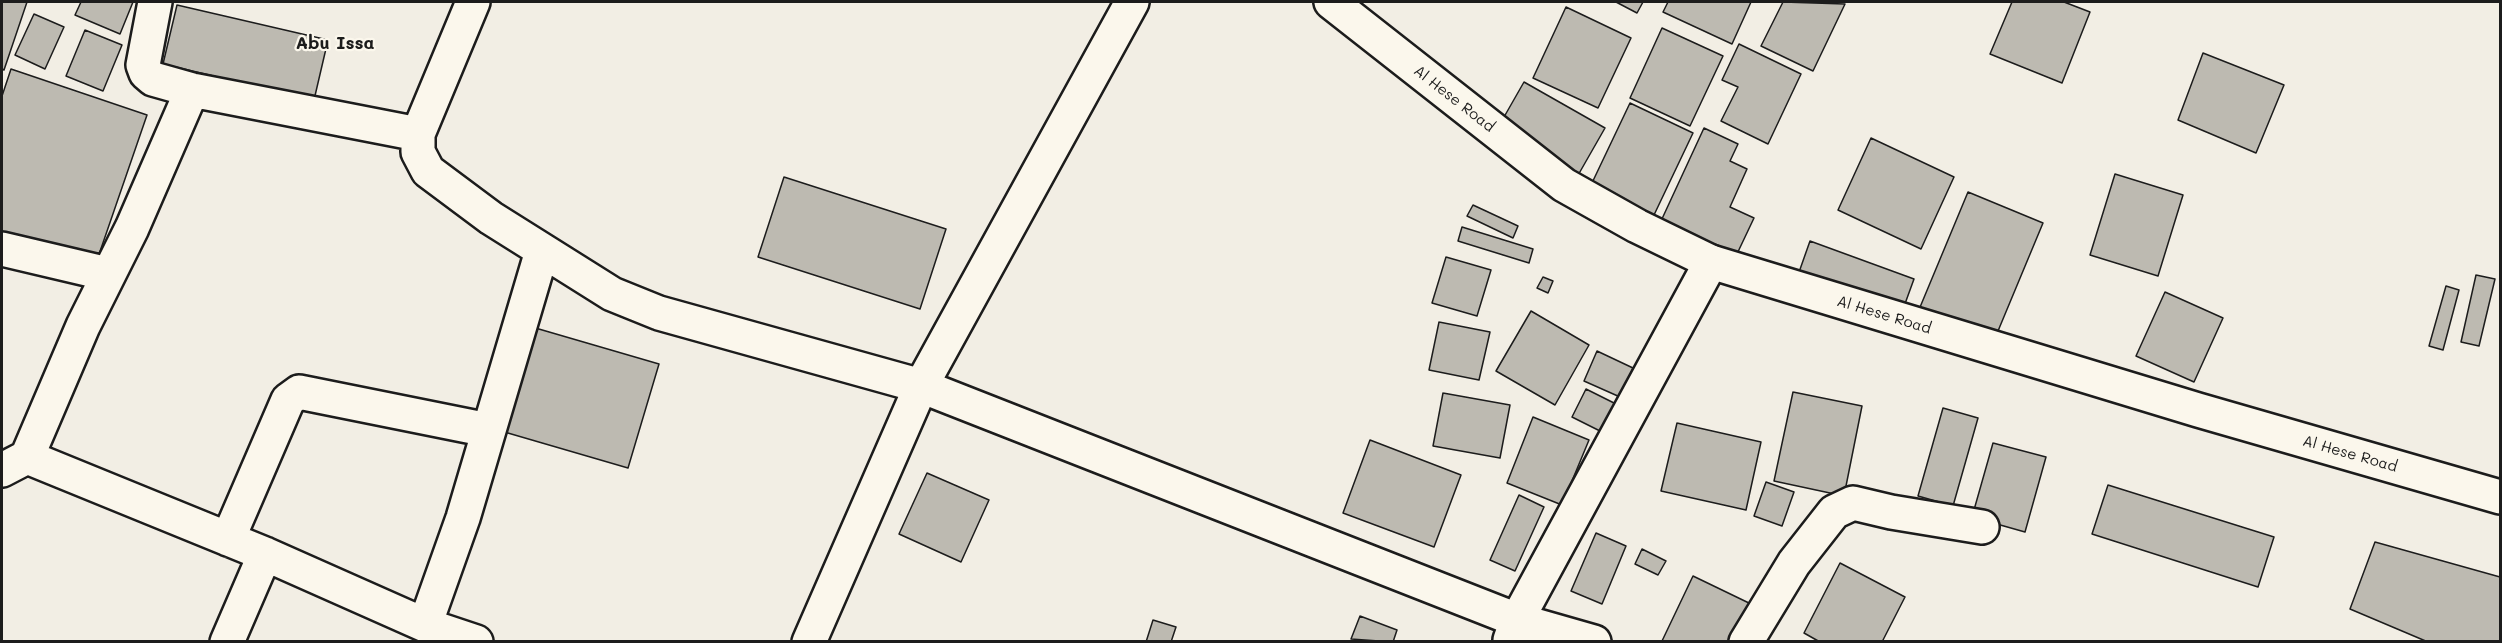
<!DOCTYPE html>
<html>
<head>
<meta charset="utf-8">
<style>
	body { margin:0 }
	#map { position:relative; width:2502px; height:643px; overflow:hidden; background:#f2eee4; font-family:Mali,sans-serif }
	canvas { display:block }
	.frame { position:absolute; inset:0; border:3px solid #1c1c1c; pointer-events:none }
</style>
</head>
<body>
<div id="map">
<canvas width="2502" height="643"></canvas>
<div class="frame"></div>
</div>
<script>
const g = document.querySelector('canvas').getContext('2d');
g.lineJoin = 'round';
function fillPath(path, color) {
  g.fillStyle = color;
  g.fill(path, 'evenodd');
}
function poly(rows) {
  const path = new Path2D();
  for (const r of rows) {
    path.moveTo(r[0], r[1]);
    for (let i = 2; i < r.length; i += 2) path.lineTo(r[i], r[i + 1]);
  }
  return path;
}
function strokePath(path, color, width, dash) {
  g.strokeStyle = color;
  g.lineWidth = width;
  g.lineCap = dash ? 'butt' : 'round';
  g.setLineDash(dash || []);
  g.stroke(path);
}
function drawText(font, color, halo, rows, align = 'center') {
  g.font = font + ' Mali,sans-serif';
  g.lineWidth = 4.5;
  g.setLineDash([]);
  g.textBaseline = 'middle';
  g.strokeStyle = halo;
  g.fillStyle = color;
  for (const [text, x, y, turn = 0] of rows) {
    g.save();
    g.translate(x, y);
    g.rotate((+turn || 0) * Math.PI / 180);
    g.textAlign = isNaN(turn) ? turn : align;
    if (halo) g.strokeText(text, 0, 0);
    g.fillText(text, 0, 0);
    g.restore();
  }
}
const building = poly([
	[2,2,27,2,4,70,2,69,2,2],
	[81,2,133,2,120,34,75,15,81,2],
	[1616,2,1643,2,1637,13,1616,2],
	[1668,2,1751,2,1732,44,1663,12,1668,2],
	[1783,2,1845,4,1813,71,1761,46,1783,2],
	[2012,2,2064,2,2090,12,2062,83,1990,54,2012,2],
	[177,5,328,40,314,100,163,64,177,5],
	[1566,7,1631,38,1598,108,1533,78,1566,7],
	[34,14,64,27,45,69,15,55,34,14],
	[1662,28,1723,56,1690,126,1630,98,1662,28],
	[85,30,122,45,103,91,66,76,85,30],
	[1739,44,1801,74,1768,144,1721,121,1738,87,1722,80,1739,44],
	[2203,53,2284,85,2256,153,2178,120,2203,53],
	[11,69,147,115,95,266,2,235,2,96,11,69],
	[1524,82,1605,128,1577,177,1496,131,1524,82],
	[1630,103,1693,133,1654,215,1591,185,1630,103],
	[1704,128,1738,144,1730,161,1747,169,1730,207,1754,218,1736,256,1661,221,1704,128],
	[1871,138,1954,177,1921,249,1838,210,1871,138],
	[2115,174,2183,195,2158,276,2090,255,2115,174],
	[784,177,946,229,920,309,758,257,784,177],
	[1968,192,2043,223,1993,343,1918,312,1968,192],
	[1473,205,1518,226,1513,238,1467,216,1473,205],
	[1462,227,1533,249,1529,263,1458,241,1462,227],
	[1810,241,1914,279,1902,312,1798,275,1810,241],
	[1446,257,1491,270,1477,316,1432,303,1446,257],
	[2476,275,2495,279,2479,346,2461,342,2476,275],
	[1543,277,1553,281,1548,293,1537,288,1543,277],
	[2446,286,2459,290,2443,350,2429,346,2446,286],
	[2165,292,2223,318,2194,382,2136,356,2165,292],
	[1531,311,1589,345,1555,405,1496,371,1531,311],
	[1439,322,1490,332,1479,380,1429,370,1439,322],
	[532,327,659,364,628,468,501,431,532,327],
	[1597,351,1633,368,1620,397,1584,381,1597,351],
	[1586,389,1618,405,1604,433,1572,417,1586,389],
	[1793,392,1862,406,1844,496,1774,481,1793,392],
	[1443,393,1510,405,1500,458,1433,446,1443,393],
	[1943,408,1978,418,1953,506,1918,496,1943,408],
	[1533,417,1589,440,1562,505,1507,483,1533,417],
	[1677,423,1761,442,1746,510,1661,491,1677,423],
	[1370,440,1461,475,1434,547,1343,513,1370,440],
	[1993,443,2046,457,2025,532,1972,517,1993,443],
	[927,473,989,500,961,562,899,534,927,473],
	[1766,482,1794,492,1782,526,1754,516,1766,482],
	[2108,485,2274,537,2258,587,2092,534,2108,485],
	[1519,495,1544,507,1515,571,1490,560,1519,495],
	[1596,533,1626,546,1602,604,1571,591,1596,533],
	[2375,542,2500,577,2500,642,2428,642,2350,609,2375,542],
	[1642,549,1666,561,1658,575,1635,564,1642,549],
	[1840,563,1905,597,1882,642,1820,642,1804,633,1840,563],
	[1693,576,1751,604,1734,642,1662,641,1693,576],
	[1360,616,1397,630,1393,642,1351,639,1360,616],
	[1153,620,1176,627,1171,642,1146,642,1153,620]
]);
fillPath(building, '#bdbab1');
strokePath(building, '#1c1c1c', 1.5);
const street = poly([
	[155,2,143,65,146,73,153,79,192,90,418,134],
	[473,2,418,134,418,152,428,171,491,218,612,294,659,313,921,386,1517,620,1594,642],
	[2,249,108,274],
	[27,457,265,554,425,625,476,642],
	[2,470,27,457,83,326,132,228,192,90],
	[228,539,288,400,299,392,488,430],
	[425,625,463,518,542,251],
	[1510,640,1517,620,1711,262],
	[227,642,265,554],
	[1746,642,1794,563,1834,512,1853,503,1891,512,1982,527]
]);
const secondary = poly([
	[1331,2,1564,185,1637,226,1711,262,2198,410,2500,497]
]);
const primary = poly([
	[809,642,921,386,1132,2]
]);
strokePath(street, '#1c1c1c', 38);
strokePath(secondary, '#1c1c1c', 38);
strokePath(primary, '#1c1c1c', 38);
strokePath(street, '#fbf7ec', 33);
strokePath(secondary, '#fbf7ec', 33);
strokePath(primary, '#fbf7ec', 33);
drawText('15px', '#1c1c1c', '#fbf7ec', [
	["Al Hese Road",1454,99,38],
	["Al Hese Road",1884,315,17],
	["Al Hese Road",2350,454,16]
]);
drawText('bold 18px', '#1c1c1c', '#fbf7ec', [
	["Abu Issa",335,43]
]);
</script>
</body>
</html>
